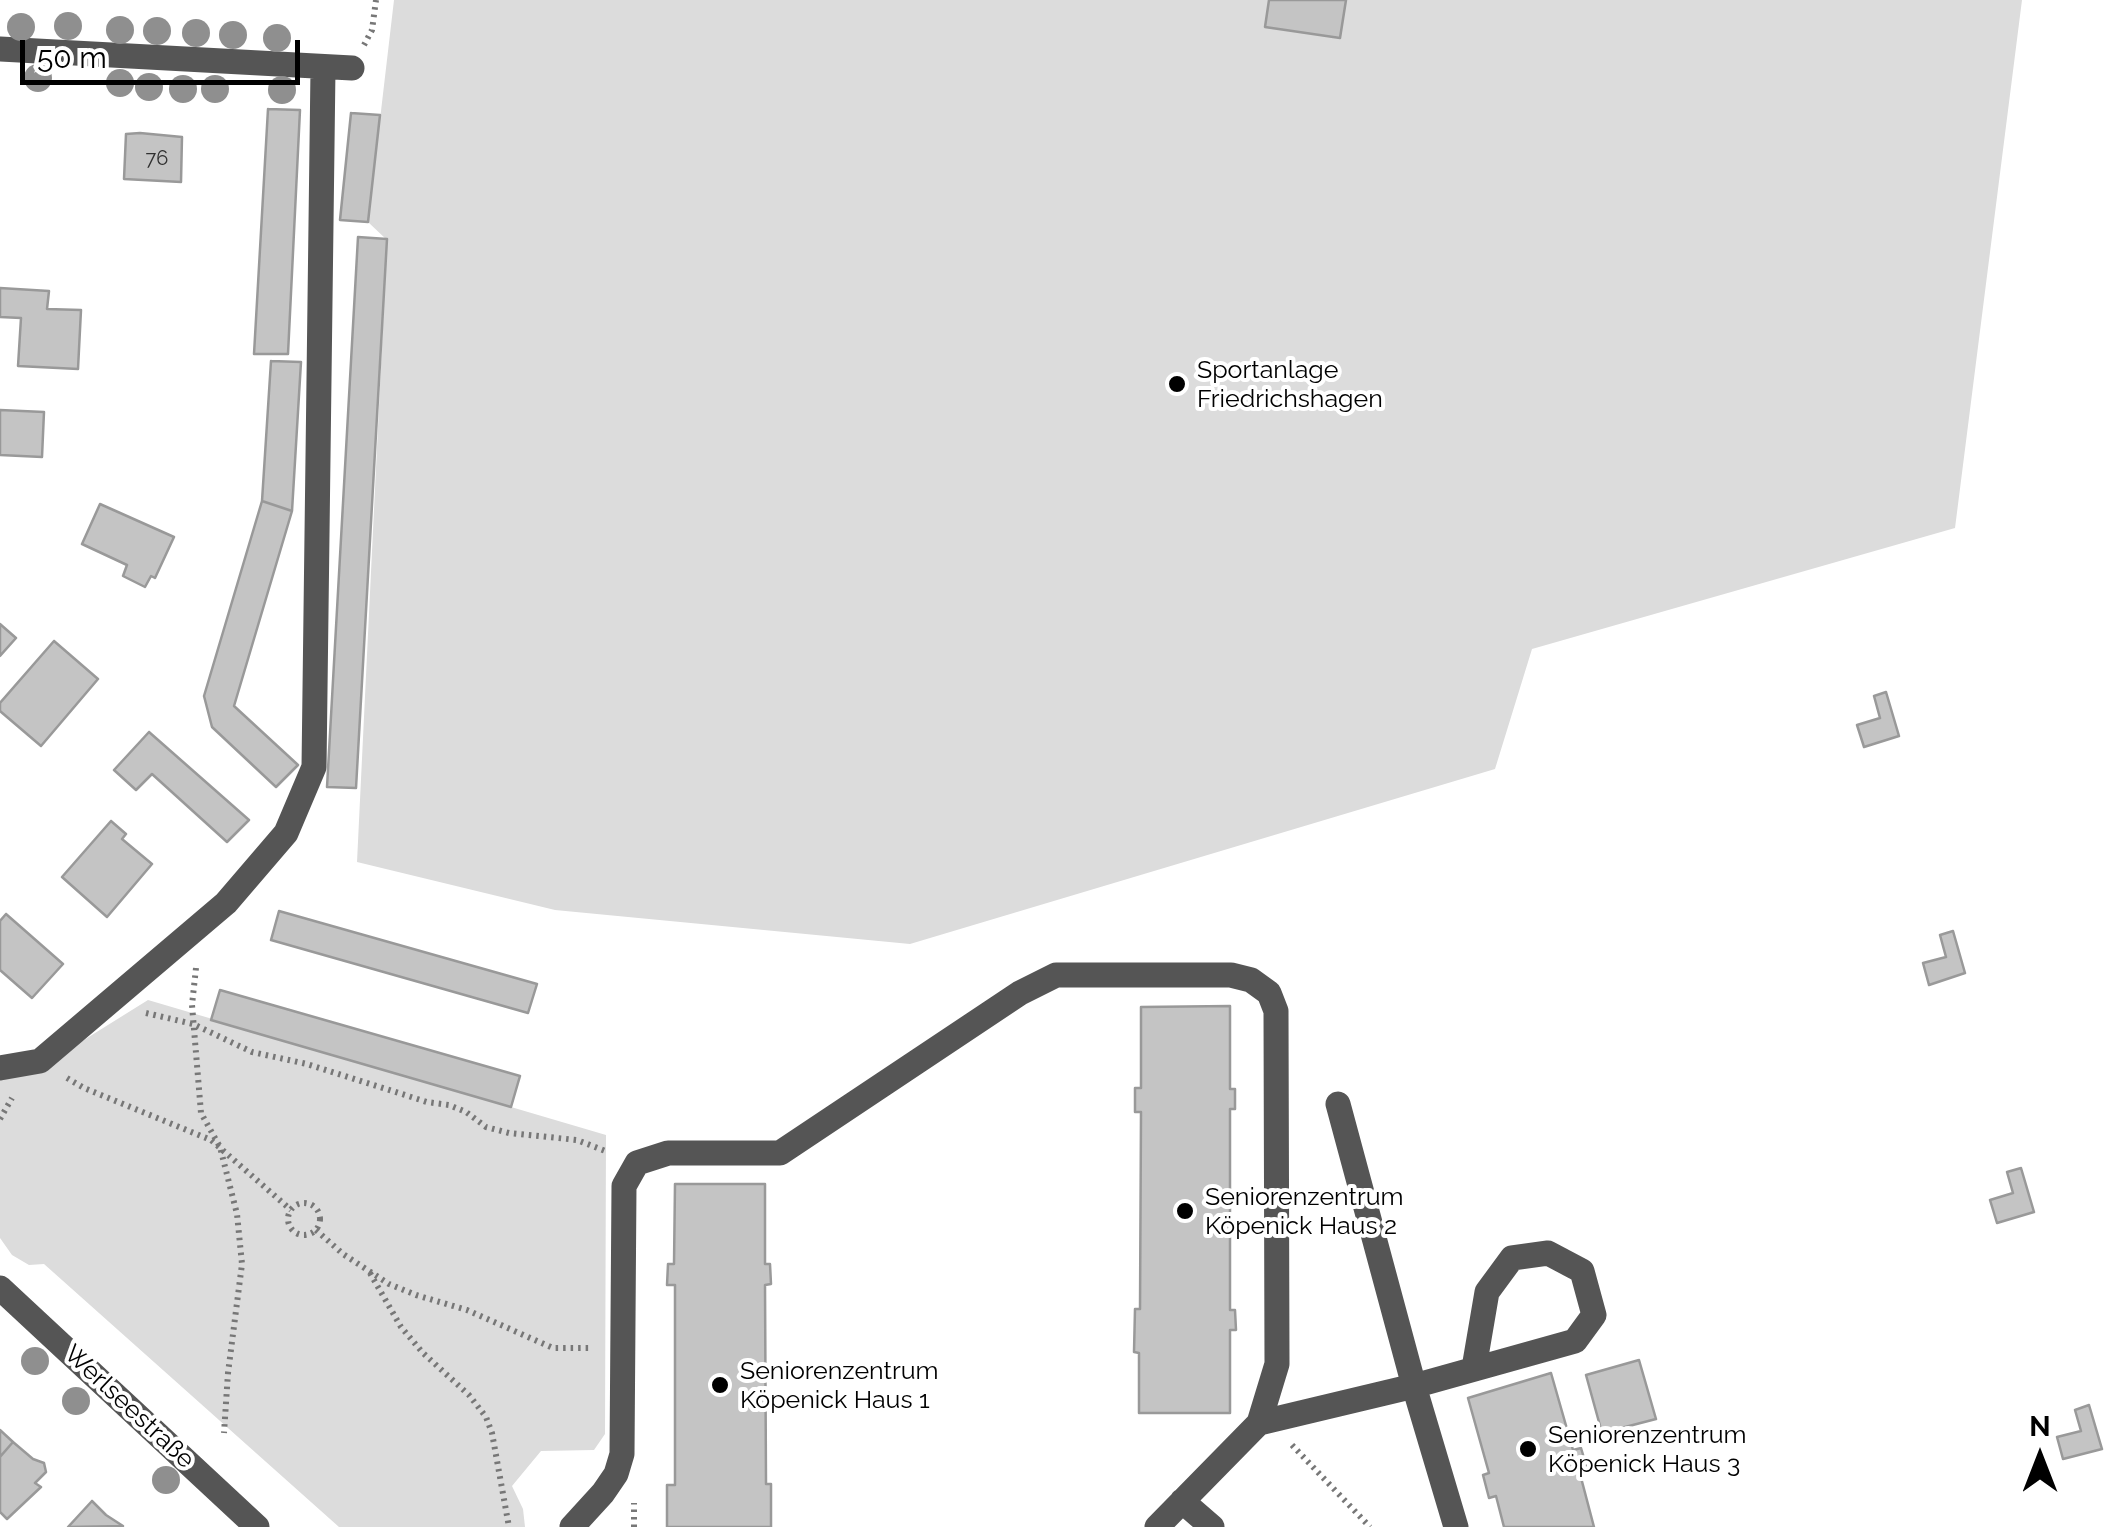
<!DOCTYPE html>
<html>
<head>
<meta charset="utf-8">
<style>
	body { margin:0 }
	#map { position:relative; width:2110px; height:1527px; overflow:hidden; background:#fff; font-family:Raleway,sans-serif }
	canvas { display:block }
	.north { position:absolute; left:1990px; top:1407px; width:100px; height:100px; -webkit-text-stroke:8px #fff; paint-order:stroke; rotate:0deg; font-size:28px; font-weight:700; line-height:40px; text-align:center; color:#000 }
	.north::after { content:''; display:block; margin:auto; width:35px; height:45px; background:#000; clip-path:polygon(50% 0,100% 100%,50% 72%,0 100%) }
	.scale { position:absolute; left:20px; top:40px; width:280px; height:45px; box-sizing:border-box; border:5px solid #000; border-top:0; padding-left:12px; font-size:30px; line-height:35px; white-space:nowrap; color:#000; -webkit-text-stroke:8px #fff; paint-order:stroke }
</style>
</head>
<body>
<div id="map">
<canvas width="2110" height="1527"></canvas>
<div class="north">N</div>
<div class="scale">50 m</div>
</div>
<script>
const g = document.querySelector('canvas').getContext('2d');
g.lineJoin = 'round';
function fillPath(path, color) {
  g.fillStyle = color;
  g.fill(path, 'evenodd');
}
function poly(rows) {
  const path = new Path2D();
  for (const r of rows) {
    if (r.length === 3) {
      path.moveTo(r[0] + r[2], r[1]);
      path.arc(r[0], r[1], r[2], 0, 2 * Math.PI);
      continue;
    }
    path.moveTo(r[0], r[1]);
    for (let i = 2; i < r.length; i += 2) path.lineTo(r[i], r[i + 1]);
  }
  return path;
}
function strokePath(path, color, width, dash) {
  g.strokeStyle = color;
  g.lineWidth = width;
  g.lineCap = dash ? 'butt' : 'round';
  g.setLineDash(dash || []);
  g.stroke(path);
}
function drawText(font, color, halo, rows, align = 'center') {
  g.font = font + ' Raleway,sans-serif';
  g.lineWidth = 8;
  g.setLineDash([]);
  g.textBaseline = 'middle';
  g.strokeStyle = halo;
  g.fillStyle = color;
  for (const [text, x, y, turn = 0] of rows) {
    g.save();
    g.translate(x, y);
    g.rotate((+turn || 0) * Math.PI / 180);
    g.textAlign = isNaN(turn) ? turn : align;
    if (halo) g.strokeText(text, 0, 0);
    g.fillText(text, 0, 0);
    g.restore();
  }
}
fillPath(poly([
	[394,0,2022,0,1955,528,1532,649,1495,769,910,944,555,910,357,862,387,240,368,222],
	[148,1000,606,1135,605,1434,594,1450,541,1451,512,1486,523,1509,525,1527,339,1527,44,1264,29,1265,12,1255,0,1238,0,1076,31,1073]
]), '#dcdcdc');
const building = poly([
	[1269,0,1346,0,1340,38,1265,27,1269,0],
	[268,109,300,110,288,354,254,354,268,109],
	[351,113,380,115,368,222,340,220,351,113],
	[140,133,182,137,181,182,124,179,126,134,140,133],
	[358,237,387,239,356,788,327,787,358,237],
	[0,288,49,291,47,309,81,310,78,369,18,366,21,318,0,317,0,288],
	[271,361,301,362,292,511,262,501,271,361],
	[0,410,44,412,42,457,0,455,0,410],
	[262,501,292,511,234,706,298,765,276,787,212,727,204,696,262,501],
	[100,504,174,537,155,578,151,576,145,587,123,576,127,565,82,544,100,504],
	[0,624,16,638,0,656,0,624],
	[54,641,98,679,41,746,0,711,0,703,54,641],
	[1886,692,1899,736,1864,747,1857,725,1880,718,1874,696,1886,692],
	[149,732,249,820,227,842,152,774,136,790,114,770,149,732],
	[111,821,126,834,122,839,152,864,107,917,62,877,111,821],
	[279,911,537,984,528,1013,271,940,279,911],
	[6,914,63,964,32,998,0,970,0,921,6,914],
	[1953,931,1965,973,1929,985,1923,963,1946,957,1940,935,1953,931],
	[220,990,520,1076,511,1107,211,1020,220,990],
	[1230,1006,1230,1089,1235,1089,1235,1109,1230,1109,1230,1310,1235,1310,1236,1330,1230,1330,1230,1413,1139,1413,1139,1353,1134,1352,1135,1309,1140,1309,1141,1112,1135,1112,1135,1088,1141,1088,1141,1007,1230,1006],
	[2021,1168,2034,1212,1997,1223,1990,1200,2013,1193,2007,1172,2021,1168],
	[675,1184,765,1184,765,1264,770,1264,771,1284,765,1285,766,1484,771,1484,771,1527,667,1527,667,1485,675,1485,675,1285,667,1285,668,1264,674,1264,675,1184],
	[1639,1360,1656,1419,1602,1433,1586,1375,1639,1360],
	[1551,1373,1573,1450,1581,1448,1587,1468,1579,1470,1594,1527,1504,1527,1496,1496,1489,1498,1483,1475,1489,1473,1468,1398,1551,1373],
	[2089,1405,2102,1449,2063,1459,2057,1437,2081,1431,2075,1410,2089,1405],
	[0,1430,13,1442,0,1457,0,1430],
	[13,1442,33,1459,44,1463,46,1472,35,1483,41,1487,7,1519,0,1512,0,1457,13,1442],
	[92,1501,106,1515,123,1526,68,1527,92,1501]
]);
fillPath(building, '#c4c4c4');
strokePath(building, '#999', 2.5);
strokePath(poly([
	[364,45,372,30,376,0],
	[196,968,192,1005,201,1113,220,1147,237,1214,242,1264,228,1373,224,1433],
	[146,1013,193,1024,252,1052,307,1064,427,1102,449,1105,466,1112,486,1127,509,1133,577,1140,608,1152],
	[67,1078,84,1088,211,1140,291,1210],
	[0,1119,12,1098],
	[304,1219,16],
	[316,1230,343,1254,389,1284,416,1295,467,1310,553,1348,592,1348],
	[370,1273,401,1327,423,1353,469,1395,486,1417,492,1433,509,1527],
	[1292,1445,1370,1527],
	[634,1527,634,1503]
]), '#777', 6, [2.5, 5]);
strokePath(poly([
	[0,49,352,68],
	[0,1068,40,1061,226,903,286,833,314,767,323,68],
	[1338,1104,1414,1386,1575,1341,1594,1315,1582,1271,1548,1253,1512,1258,1487,1292,1474,1368],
	[0,1288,257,1527],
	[1259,1423,1414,1386,1456,1527],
	[1182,1501,1212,1527],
	[572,1527,603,1493,616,1474,622,1454,624,1186,637,1163,668,1153,780,1153,1020,993,1056,975,1231,975,1251,980,1269,993,1276,1011,1277,1364,1259,1423,1157,1527]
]), '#555', 25);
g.fillStyle = '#8f8f8f';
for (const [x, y] of [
	[68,26],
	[21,27],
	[120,30],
	[157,31],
	[196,33],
	[233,35],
	[277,38],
	[38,78],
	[120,83],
	[149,87],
	[183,89],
	[215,89],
	[282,90],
	[35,1361],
	[76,1401],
	[166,1480]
]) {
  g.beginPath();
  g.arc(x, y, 14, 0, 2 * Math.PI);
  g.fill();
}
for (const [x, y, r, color] of [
	[1177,384,10,"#000"],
	[1185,1211,10,"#000"],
	[720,1385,10,"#000"],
	[1528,1449,10,"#000"]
]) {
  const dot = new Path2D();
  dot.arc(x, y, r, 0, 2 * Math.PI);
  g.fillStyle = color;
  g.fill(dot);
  strokePath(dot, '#fff', 4);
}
drawText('20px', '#313131', null, [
	["76",157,159]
]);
drawText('25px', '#000', '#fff', [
	["Sportanlage",1197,370],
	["Friedrichshagen",1197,399],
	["Seniorenzentrum",1205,1197],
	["Köpenick Haus 2",1205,1226],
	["Seniorenzentrum",740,1371],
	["Köpenick Haus 1",740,1400],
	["Seniorenzentrum",1548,1435],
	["Köpenick Haus 3",1548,1464]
], 'left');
drawText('25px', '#000', '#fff', [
	["Werlseestraße",129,1407,43]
]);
</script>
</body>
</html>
